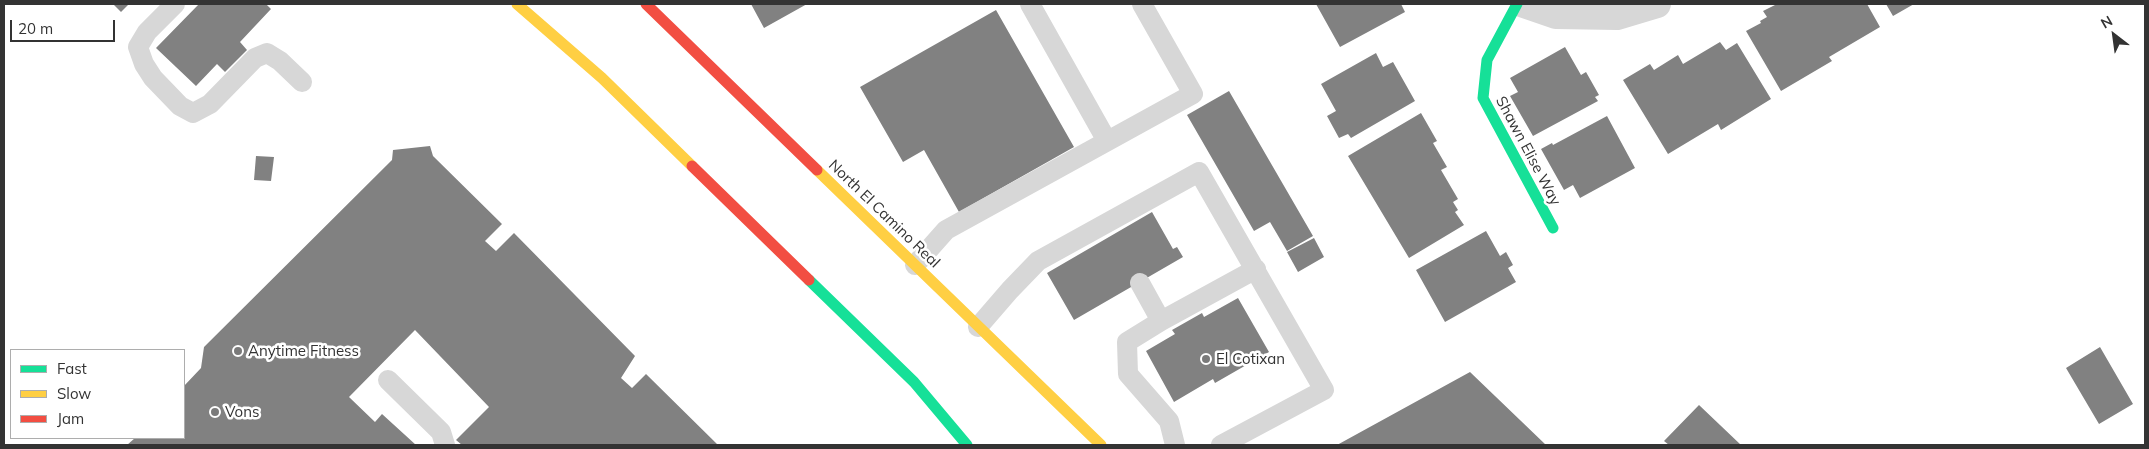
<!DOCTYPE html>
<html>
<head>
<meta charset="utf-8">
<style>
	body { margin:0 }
	#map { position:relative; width:2149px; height:449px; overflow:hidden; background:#fff; font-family:Mulish,sans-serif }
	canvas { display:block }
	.frame { position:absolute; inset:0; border:5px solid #333; pointer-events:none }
	.legend { position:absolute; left:10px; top:349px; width:175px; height:90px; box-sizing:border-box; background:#fff; border:1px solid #adadad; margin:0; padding:6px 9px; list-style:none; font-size:15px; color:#333 }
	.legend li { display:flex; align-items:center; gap:10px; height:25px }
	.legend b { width:25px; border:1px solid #adadad }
	.north { position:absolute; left:2089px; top:10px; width:50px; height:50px; -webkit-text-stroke:4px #fff; paint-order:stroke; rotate:330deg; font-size:14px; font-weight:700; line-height:20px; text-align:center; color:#333 }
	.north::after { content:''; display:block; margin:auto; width:18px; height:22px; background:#333; clip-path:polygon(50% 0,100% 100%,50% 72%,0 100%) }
	.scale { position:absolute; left:10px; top:20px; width:105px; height:22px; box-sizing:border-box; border:2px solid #333; border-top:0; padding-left:6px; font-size:15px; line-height:18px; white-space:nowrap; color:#333; -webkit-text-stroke:4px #fff; paint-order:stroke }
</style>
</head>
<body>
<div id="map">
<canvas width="2149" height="449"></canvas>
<div class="frame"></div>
<ul class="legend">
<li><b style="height:6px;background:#16e098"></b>Fast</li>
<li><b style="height:6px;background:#ffcf43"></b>Slow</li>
<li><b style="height:6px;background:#f24e42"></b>Jam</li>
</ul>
<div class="north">N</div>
<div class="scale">20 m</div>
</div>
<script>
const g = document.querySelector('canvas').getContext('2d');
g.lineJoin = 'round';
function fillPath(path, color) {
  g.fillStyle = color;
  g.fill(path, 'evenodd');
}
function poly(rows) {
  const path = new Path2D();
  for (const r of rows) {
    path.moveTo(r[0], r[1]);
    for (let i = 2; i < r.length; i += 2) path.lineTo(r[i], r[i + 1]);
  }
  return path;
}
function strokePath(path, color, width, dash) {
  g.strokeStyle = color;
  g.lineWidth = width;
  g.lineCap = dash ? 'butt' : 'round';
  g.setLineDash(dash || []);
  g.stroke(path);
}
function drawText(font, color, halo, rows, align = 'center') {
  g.font = font + ' Mulish,sans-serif';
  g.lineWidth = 5;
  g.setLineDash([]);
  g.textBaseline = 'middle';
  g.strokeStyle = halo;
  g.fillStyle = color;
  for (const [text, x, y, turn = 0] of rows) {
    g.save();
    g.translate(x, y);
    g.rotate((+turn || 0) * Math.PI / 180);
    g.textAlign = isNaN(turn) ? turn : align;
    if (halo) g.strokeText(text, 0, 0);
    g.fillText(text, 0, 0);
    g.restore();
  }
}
fillPath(poly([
	[113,4,129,4,121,12],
	[199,4,266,4,271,9,240,42,247,50,225,72,217,64,196,86,156,48],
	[751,4,807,4,764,28],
	[1316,4,1401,4,1405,12,1340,47],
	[1777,4,1867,4,1880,27,1829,57,1832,61,1781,91,1746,31,1761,23,1760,21,1767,17,1763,11],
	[1886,4,1914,4,1893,16],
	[996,10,1074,147,959,212,924,150,903,162,860,87],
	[1720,42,1726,50,1737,43,1771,99,1721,130,1718,124,1668,154,1623,80,1650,64,1654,70,1678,55,1683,64],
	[1565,47,1581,75,1586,72,1599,95,1595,97,1598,101,1533,136,1510,96,1518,92,1510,78],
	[1376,53,1383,67,1393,62,1415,101,1351,138,1348,134,1339,138,1327,116,1336,111,1321,84],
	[1229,91,1313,236,1287,251,1270,222,1254,231,1187,115],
	[1421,113,1437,141,1433,143,1447,167,1441,170,1458,199,1453,202,1458,210,1455,212,1464,225,1409,258,1348,156],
	[1607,116,1635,168,1580,198,1573,185,1564,190,1541,149,1552,143,1553,145],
	[430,146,433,156,502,224,485,241,496,251,514,233,635,356,621,378,632,388,646,374,718,445,462,445,456,440,489,407,415,330,349,397,375,422,382,414,416,445,127,445,135,438,184,438,184,386,201,368,204,347,392,160,393,150],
	[256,156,274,157,271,181,254,180],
	[1152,212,1173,249,1177,247,1183,257,1074,320,1047,273],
	[1486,231,1500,256,1506,252,1513,265,1508,268,1516,282,1445,322,1416,270],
	[1314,238,1324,257,1298,272,1287,252],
	[1238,298,1269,352,1215,383,1213,379,1174,402,1146,351,1175,334,1172,330,1202,313,1204,317],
	[2100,347,2133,404,2099,424,2066,368],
	[1470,372,1546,445,1337,445],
	[1699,405,1741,445,1669,445,1664,441]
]), '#818181');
strokePath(poly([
	[175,4,147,32,138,47,144,64,153,78,180,106,193,113,210,104,255,58,267,53,280,61,302,82],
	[1030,4,1107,141],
	[915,265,946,230,1193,94,1142,4],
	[1140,283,1161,321,1127,342,1128,374,1169,421,1175,445],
	[1161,321,1256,269],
	[978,327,1010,290,1038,261,1199,172,1324,390,1221,445],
	[388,380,441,432,445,445]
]), '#d7d7d7', 20);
strokePath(poly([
	[1524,4,1556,15,1617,16,1657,4]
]), '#d7d7d7', 28);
strokePath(poly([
	[1517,4,1487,60,1483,98,1553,228],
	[809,280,914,382,967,445]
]), '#16e098', 11);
strokePath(poly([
	[517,4,602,78,692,166],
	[817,170,1101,445]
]), '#ffcf43', 11);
strokePath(poly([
	[646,4,817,170],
	[692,166,809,280]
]), '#f24e42', 11);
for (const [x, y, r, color] of [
	[238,351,5,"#7a7a7a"],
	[1206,359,5,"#7a7a7a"],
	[215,412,5,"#7a7a7a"]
]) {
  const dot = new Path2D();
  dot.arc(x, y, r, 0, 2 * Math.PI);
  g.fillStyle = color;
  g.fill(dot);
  strokePath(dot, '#fff', 2);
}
drawText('15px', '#333', '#fff', [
	["Shawn Elise Way",1528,151,62],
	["North El Camino Real",884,214,44]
]);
drawText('15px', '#333', '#fff', [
	["Anytime Fitness",248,351],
	["El Cotixan",1216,359],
	["Vons",225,412]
], 'left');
</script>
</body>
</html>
